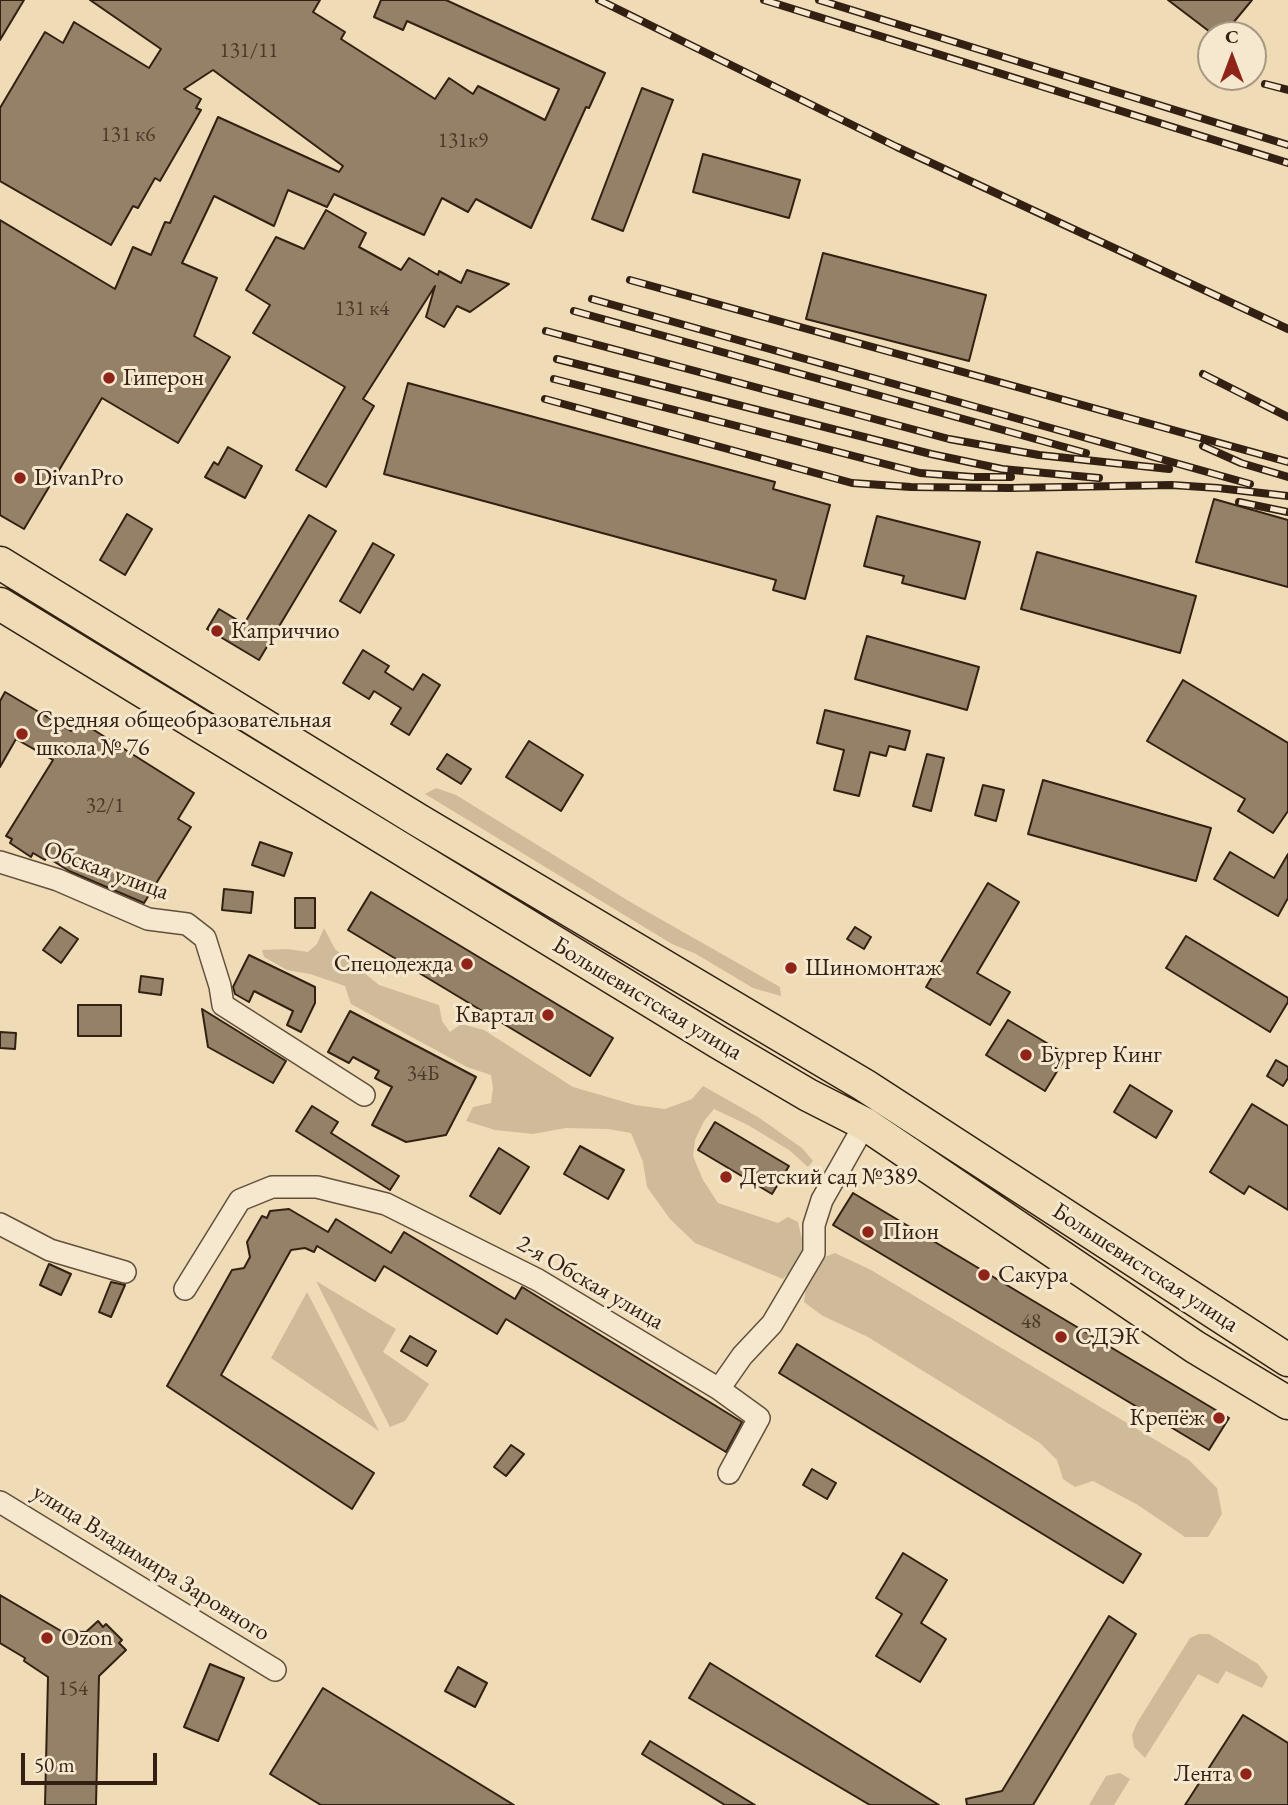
<!DOCTYPE html>
<html>
<head>
<meta charset="utf-8">
<style>
	body { margin:0 }
	#map { position:relative; width:1288px; height:1805px; overflow:hidden; background:#efdbb5; font-family:"EB Garamond",serif }
	canvas { display:block }
	.north { position:absolute; left:1197px; top:21px; width:70px; height:70px; box-sizing:border-box; background:#f5e8cf; border:2px solid #a79884; border-radius:50%; rotate:0deg; font-size:19px; font-weight:700; line-height:28px; text-align:center; color:#332013 }
	.north::after { content:''; display:block; margin:auto; width:24px; height:32px; background:#8f2418; clip-path:polygon(50% 0,100% 100%,50% 72%,0 100%) }
	.scale { position:absolute; left:21px; top:1753px; width:136px; height:32px; box-sizing:border-box; border:4px solid #332013; border-top:0; padding-left:9px; font-size:21px; line-height:24px; white-space:nowrap; color:#332013; -webkit-text-stroke:5px #f5e8cf; paint-order:stroke }
</style>
</head>
<body>
<div id="map">
<canvas width="1288" height="1805"></canvas>
<div class="north">С</div>
<div class="scale">50 m</div>
</div>
<script>
const g = document.querySelector('canvas').getContext('2d');
g.lineJoin = 'round';
function fillPath(path, color) {
  g.fillStyle = color;
  g.fill(path, 'evenodd');
}
function poly(rows) {
  const path = new Path2D();
  for (const r of rows) {
    path.moveTo(r[0], r[1]);
    for (let i = 2; i < r.length; i += 2) path.lineTo(r[i], r[i + 1]);
  }
  return path;
}
function strokePath(path, color, width, dash) {
  g.strokeStyle = color;
  g.lineWidth = width;
  g.lineCap = dash ? 'butt' : 'round';
  g.setLineDash(dash || []);
  g.stroke(path);
}
function drawText(font, color, halo, rows, align = 'center') {
  g.font = font + ' "EB Garamond",serif';
  g.lineWidth = 6;
  g.setLineDash([]);
  g.textBaseline = 'middle';
  g.strokeStyle = halo;
  g.fillStyle = color;
  for (const [text, x, y, turn = 0] of rows) {
    g.save();
    g.translate(x, y);
    g.rotate((+turn || 0) * Math.PI / 180);
    g.textAlign = isNaN(turn) ? turn : align;
    if (halo) g.strokeText(text, 0, 0);
    g.fillText(text, 0, 0);
    g.restore();
  }
}
fillPath(poly([
	[436,788,456,795,632,903,780,987,781,996,753,988,696,954,672,944,425,794],
	[324,928,335,949,379,985,439,1005,442,1021,450,1032,461,1024,484,1030,573,1087,635,1105,665,1109,692,1099,703,1086,758,1117,802,1148,813,1161,808,1167,789,1150,748,1125,714,1109,704,1121,695,1140,693,1156,703,1180,718,1203,778,1223,788,1217,798,1222,805,1252,797,1264,783,1279,695,1243,670,1219,647,1187,643,1162,631,1133,608,1129,566,1128,533,1134,495,1130,466,1121,473,1107,491,1103,493,1088,491,1075,467,1067,351,1004,345,986,310,974,287,970,264,957,262,950,287,949,308,952,317,944],
	[835,1253,871,1270,1189,1460,1217,1488,1222,1514,1208,1537,1185,1537,1138,1505,1093,1481,1075,1487,1063,1479,1057,1460,1040,1443,868,1337,823,1316,804,1302,807,1280,822,1258],
	[316,1281,396,1329,383,1352,429,1384,405,1421,390,1427],
	[307,1292,379,1431,271,1358],
	[1199,1634,1209,1634,1258,1664,1268,1677,1262,1688,1226,1671,1218,1684,1198,1674,1145,1758,1134,1747,1132,1735,1137,1723,1190,1638],
	[1120,1773,1130,1779,1114,1805,1089,1805,1106,1776]
]), '#cfbb99');
const building = poly([
	[0,0,24,0,0,40,0,0],
	[90,0,320,0,313,12,345,32,341,39,435,99,449,78,473,94,478,86,545,120,559,89,407,21,403,30,374,17,381,0,446,0,605,73,589,108,586,107,531,228,476,199,468,212,442,198,424,235,334,194,327,207,288,190,274,226,214,196,182,263,217,278,194,336,230,357,178,443,102,398,24,529,0,515,0,220,115,289,133,247,151,255,165,222,170,223,218,117,339,172,343,166,213,70,184,89,201,99,196,108,201,110,160,181,155,178,138,208,133,206,111,245,0,181,0,108,45,32,63,43,74,22,149,68,161,49,90,0],
	[1168,0,1252,0,1223,35,1214,35,1168,0],
	[642,88,673,100,623,231,592,219,642,88],
	[703,154,800,180,789,218,693,192,703,154],
	[326,210,366,233,359,247,401,270,409,258,438,275,439,271,461,283,467,270,509,284,470,312,457,306,444,327,426,317,435,286,363,399,374,406,326,487,296,470,345,387,253,333,270,305,246,290,276,237,304,249,326,210],
	[823,253,986,295,969,361,806,319,823,253],
	[408,383,775,482,773,489,830,505,805,599,773,590,776,580,384,474,408,383],
	[228,447,262,466,245,498,205,477,214,462,218,465,228,447],
	[1214,499,1288,520,1288,587,1196,562,1214,499],
	[127,514,152,529,125,575,100,560,127,514],
	[309,515,336,531,259,660,207,629,219,609,244,624,309,515],
	[877,516,980,542,965,599,902,583,904,576,864,566,877,516],
	[373,543,394,555,360,613,340,601,373,543],
	[1037,552,1196,596,1180,653,1021,609,1037,552],
	[867,636,979,667,967,710,855,679,867,636],
	[363,650,389,666,385,672,413,690,423,674,440,685,409,735,391,724,401,708,374,691,369,699,343,683,363,650],
	[1183,680,1288,743,1288,811,1273,833,1238,811,1245,799,1147,741,1183,680],
	[5,692,71,731,78,720,194,793,178,819,191,827,144,903,69,871,47,857,45,860,33,853,31,857,10,843,12,839,6,836,53,760,16,739,0,767,0,701,5,692],
	[825,710,910,731,905,750,889,746,886,756,870,752,859,796,834,790,844,750,817,743,825,710],
	[529,741,583,775,561,811,506,777,529,741],
	[447,754,471,769,461,784,437,769,447,754],
	[927,754,944,758,931,811,913,806,927,754],
	[1043,780,1211,828,1196,881,1028,834,1043,780],
	[983,785,1004,790,996,821,975,815,983,785],
	[260,842,292,853,284,876,252,865,260,842],
	[1230,852,1274,878,1288,854,1288,898,1278,916,1214,879,1230,852],
	[988,883,1019,902,977,973,1010,992,990,1025,926,987,988,883],
	[224,889,253,892,251,913,222,910,224,889],
	[371,892,613,1038,590,1076,348,930,371,892],
	[295,898,315,898,315,928,295,928,295,898],
	[60,927,78,939,61,963,43,950,60,927],
	[855,927,871,937,864,949,847,939,855,927],
	[1186,936,1288,998,1288,1002,1270,1032,1166,968,1186,936],
	[249,955,315,987,315,1003,301,1032,287,1025,293,1011,254,991,249,1002,235,994,233,987,249,955],
	[141,976,163,979,161,995,139,992,141,976],
	[78,1005,121,1005,121,1036,78,1036,78,1005],
	[202,1009,286,1061,273,1083,208,1047,202,1009],
	[350,1011,476,1077,446,1135,406,1142,372,1125,392,1087,375,1078,379,1071,353,1057,349,1063,328,1052,350,1011],
	[1008,1020,1067,1055,1045,1091,986,1055,1008,1020],
	[0,1032,16,1033,15,1049,0,1048,0,1032],
	[1276,1060,1288,1067,1288,1078,1283,1086,1267,1076,1276,1060],
	[1130,1085,1172,1111,1156,1138,1114,1112,1130,1085],
	[1252,1104,1288,1126,1288,1210,1249,1186,1244,1194,1210,1172,1252,1104],
	[312,1106,338,1122,331,1133,399,1176,390,1190,296,1131,312,1106],
	[715,1122,789,1166,772,1194,698,1150,715,1122],
	[580,1146,624,1170,608,1199,564,1174,580,1146],
	[499,1148,529,1167,500,1214,470,1196,499,1148],
	[853,1193,1229,1418,1209,1450,833,1225,853,1193],
	[289,1209,328,1232,336,1219,391,1253,404,1232,515,1299,522,1287,742,1422,726,1452,506,1319,497,1334,384,1266,375,1281,317,1246,314,1252,305,1248,291,1250,221,1375,374,1473,352,1509,167,1386,232,1270,244,1268,250,1257,247,1242,262,1216,267,1218,270,1211,289,1209],
	[49,1264,71,1274,61,1295,40,1285,49,1264],
	[111,1282,125,1285,111,1317,99,1312,111,1282],
	[410,1336,436,1351,427,1366,401,1351,410,1336],
	[797,1344,1141,1554,1123,1583,779,1373,797,1344],
	[511,1445,524,1454,506,1476,494,1467,511,1445],
	[812,1469,836,1483,827,1499,803,1485,812,1469],
	[903,1553,947,1580,921,1623,946,1639,920,1682,876,1656,902,1614,876,1598,903,1553],
	[0,1595,61,1631,86,1632,98,1621,103,1627,106,1624,122,1640,119,1643,126,1650,99,1676,96,1805,45,1805,48,1677,24,1661,25,1658,0,1643,0,1595],
	[1109,1616,1136,1634,1033,1805,967,1805,966,1799,1002,1791,1109,1616],
	[710,1663,939,1805,870,1805,689,1698,710,1663],
	[210,1664,244,1678,218,1741,184,1727,210,1664],
	[458,1667,487,1683,475,1707,445,1691,458,1667],
	[323,1688,514,1805,321,1805,270,1774,323,1688],
	[1243,1715,1288,1743,1288,1805,1185,1805,1243,1715],
	[650,1741,755,1805,725,1805,642,1754,650,1741]
]);
fillPath(building, '#958167');
strokePath(building, '#332013', 2);
const minor = poly([
	[0,862,58,880,148,919,187,924,205,938,220,986,223,1005,364,1095],
	[0,1224,50,1250,125,1272],
	[185,1289,240,1200,272,1187,317,1187,386,1204,538,1280,719,1389,742,1356,772,1324,814,1253,814,1225,822,1200,865,1124],
	[719,1389,759,1418,729,1473],
	[0,1502,275,1670]
]);
const highway = poly([
	[0,563,418,820,864,1085,1288,1360],
	[0,604,718,1042,808,1095,865,1124,1195,1347,1288,1403]
]);
strokePath(minor, '#624f3c', 24);
strokePath(highway, '#332013', 35);
strokePath(minor, '#f5e8cf', 21);
strokePath(highway, '#efdbb5', 32);
const rail = poly([
	[599,0,897,147,1288,329],
	[764,0,1288,163],
	[819,0,1288,145],
	[1265,84,1288,90],
	[630,280,1288,462],
	[592,299,1250,484],
	[574,311,1086,453],
	[546,331,949,439,1039,455,1169,469],
	[557,359,931,454,1002,469,1099,478],
	[1203,374,1288,417],
	[554,379,920,473,973,477,1011,477],
	[545,399,852,483,911,487,1010,488,1172,485,1218,488,1288,496],
	[1203,446,1241,463,1288,477],
	[1239,502,1288,512]
]);
strokePath(rail, '#332013', 8);
strokePath(rail, '#f5e8cf', 5, [16]);
for (const [x, y, r, color] of [
	[109,378,7,"#8f2418"],
	[20,478,7,"#8f2418"],
	[217,631,7,"#8f2418"],
	[22,734,7,"#8f2418"],
	[467,964,7,"#8f2418"],
	[791,968,7,"#8f2418"],
	[548,1015,7,"#8f2418"],
	[1026,1055,7,"#8f2418"],
	[726,1177,7,"#8f2418"],
	[868,1232,7,"#8f2418"],
	[984,1275,7,"#8f2418"],
	[1061,1337,7,"#8f2418"],
	[1219,1418,7,"#8f2418"],
	[47,1638,7,"#8f2418"],
	[1246,1774,7,"#8f2418"]
]) {
  const dot = new Path2D();
  dot.arc(x, y, r, 0, 2 * Math.PI);
  g.fillStyle = color;
  g.fill(dot);
  strokePath(dot, '#f5e8cf', 2.5);
}
drawText('21px', '#4c3828', null, [
	["131/11",249,51],
	["131 к6",128,135],
	["131к9",463,141],
	["131 к4",362,309],
	["32/1",105,806],
	["34Б",423,1074],
	["48",1031,1322],
	["154",73,1689]
]);
drawText('24px', '#332013', '#f5e8cf', [
	["Гиперон",123,378],
	["DivanPro",34,478],
	["Каприччио",231,631],
	["Средняя общеобразовательная",36,720],
	["школа № 76",36,748],
	["Спецодежда",453,964,"right"],
	["Шиномонтаж",805,968],
	["Квартал",534,1015,"right"],
	["Бургер Кинг",1040,1055],
	["Детский сад №389",740,1177],
	["Пион",882,1232],
	["Сакура",998,1275],
	["СДЭК",1075,1337],
	["Крепёж",1205,1418,"right"],
	["Ozon",61,1638],
	["Лента",1232,1774,"right"]
], 'left');
drawText('24px', '#332013', '#f5e8cf', [
	["Обская улица",106,871,20],
	["Большевистская улица",647,999,31],
	["Большевистская улица",1145,1268,33],
	["2-я Обская улица",590,1283,30],
	["улица Владимира Заровного",151,1563,32]
]);
</script>
</body>
</html>
